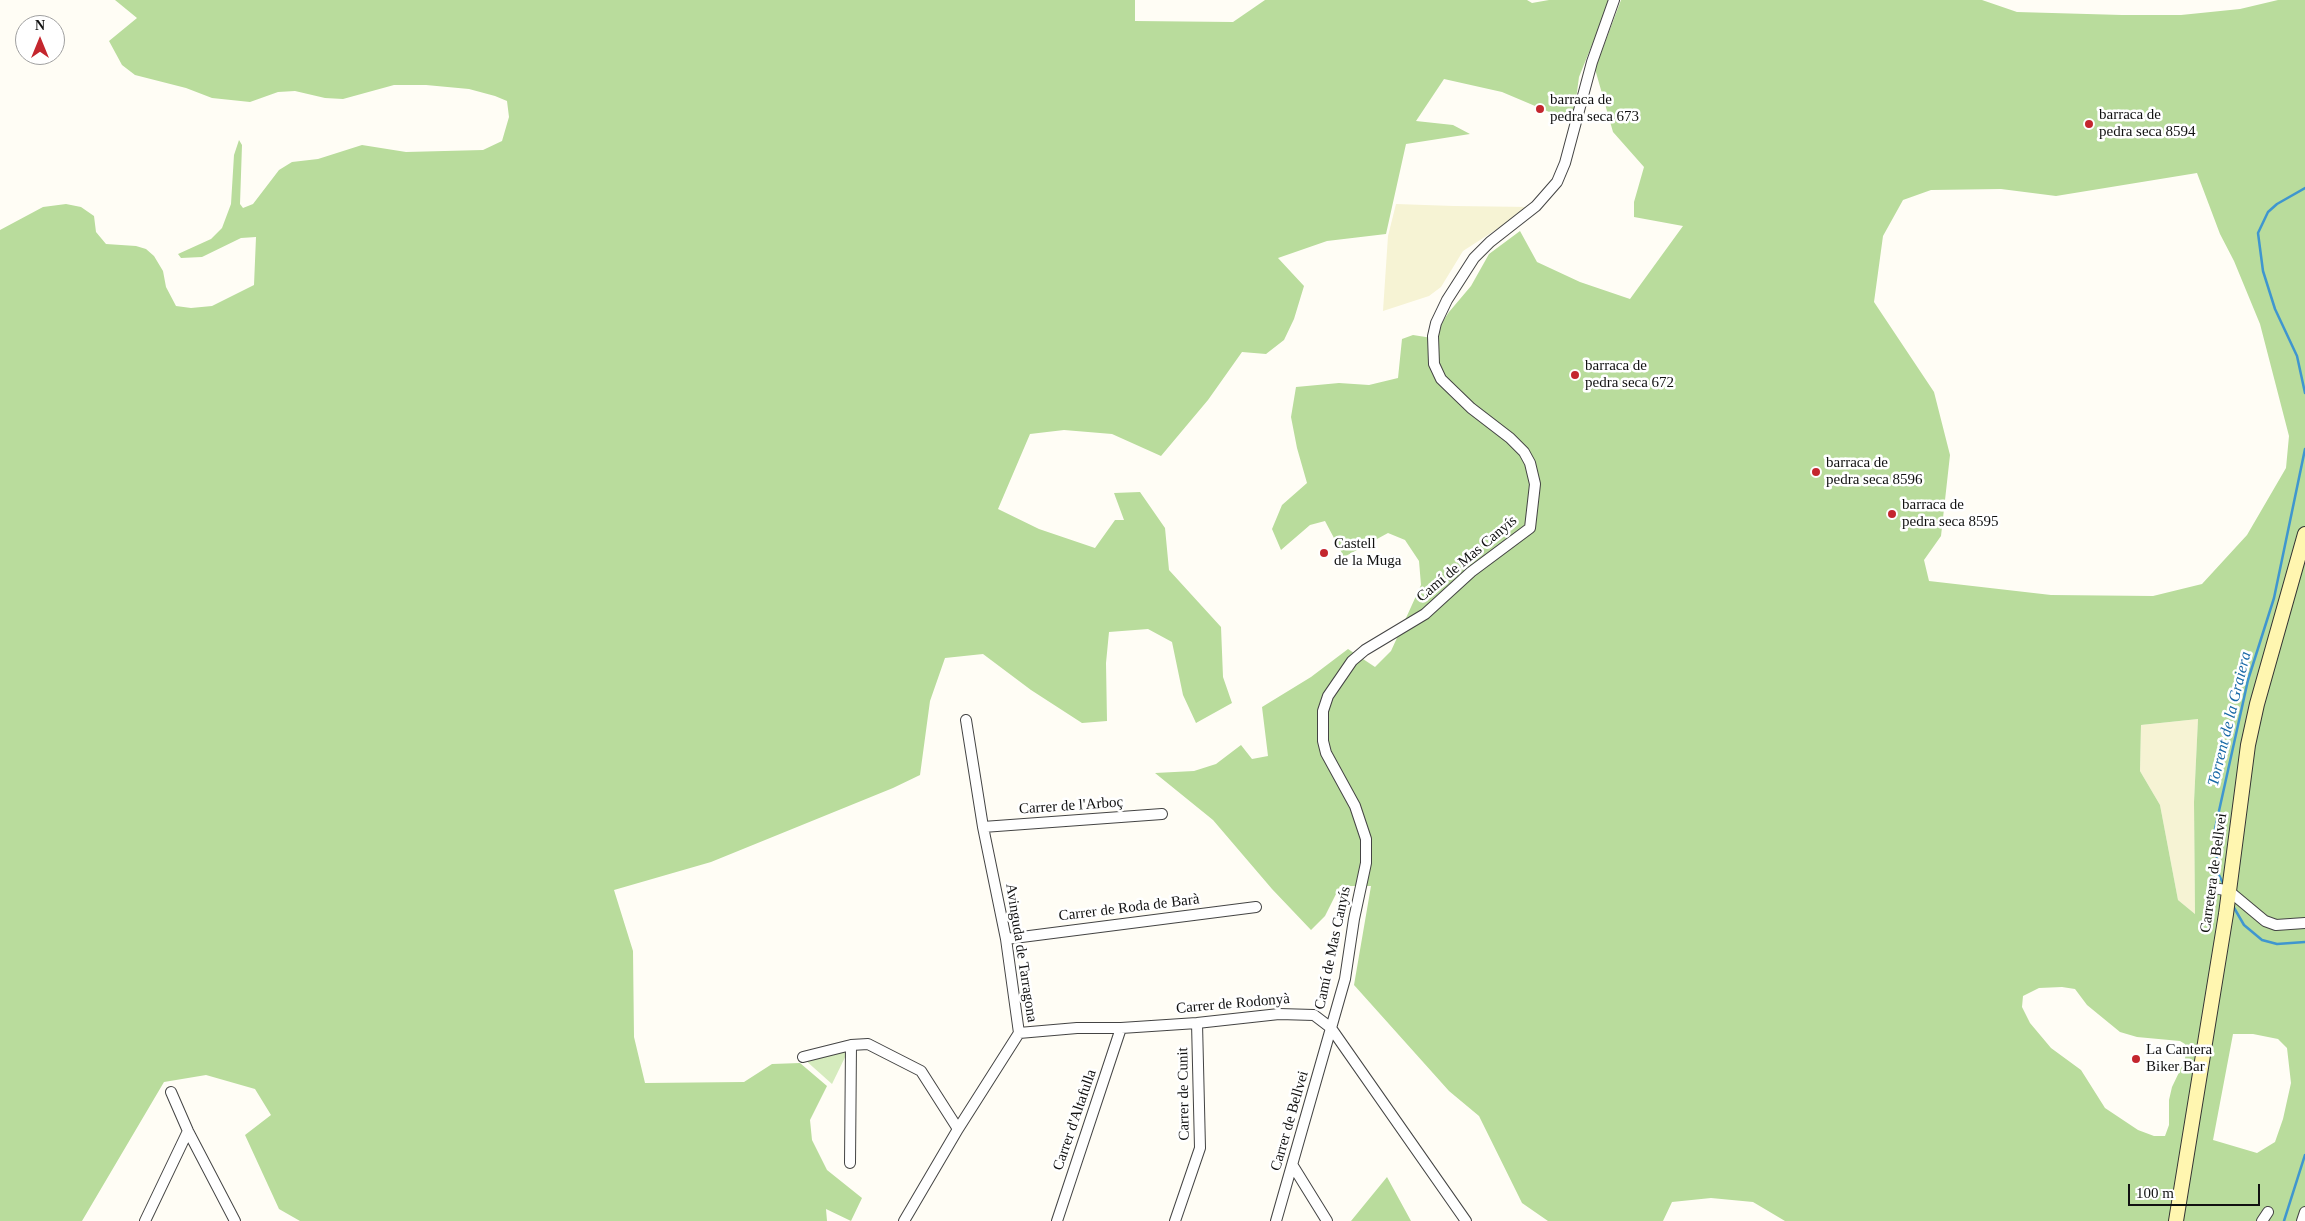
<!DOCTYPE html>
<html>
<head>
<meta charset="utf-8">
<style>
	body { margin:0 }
	#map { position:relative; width:2305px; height:1221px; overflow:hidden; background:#fffdf5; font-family:"Times New Roman",serif }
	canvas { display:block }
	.north { position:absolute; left:15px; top:15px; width:50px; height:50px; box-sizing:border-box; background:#fff; border:1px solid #a0a0a0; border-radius:50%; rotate:0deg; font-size:14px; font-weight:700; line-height:20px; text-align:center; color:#111 }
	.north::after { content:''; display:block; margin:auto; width:18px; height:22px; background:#c4262e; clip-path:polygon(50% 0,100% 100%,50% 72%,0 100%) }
	.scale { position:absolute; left:2128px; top:1184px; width:132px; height:22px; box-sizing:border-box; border:2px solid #111; border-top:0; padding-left:6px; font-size:15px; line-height:18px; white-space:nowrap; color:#111; -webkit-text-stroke:4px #fff; paint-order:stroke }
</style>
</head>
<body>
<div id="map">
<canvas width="2305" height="1221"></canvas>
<div class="north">N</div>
<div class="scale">100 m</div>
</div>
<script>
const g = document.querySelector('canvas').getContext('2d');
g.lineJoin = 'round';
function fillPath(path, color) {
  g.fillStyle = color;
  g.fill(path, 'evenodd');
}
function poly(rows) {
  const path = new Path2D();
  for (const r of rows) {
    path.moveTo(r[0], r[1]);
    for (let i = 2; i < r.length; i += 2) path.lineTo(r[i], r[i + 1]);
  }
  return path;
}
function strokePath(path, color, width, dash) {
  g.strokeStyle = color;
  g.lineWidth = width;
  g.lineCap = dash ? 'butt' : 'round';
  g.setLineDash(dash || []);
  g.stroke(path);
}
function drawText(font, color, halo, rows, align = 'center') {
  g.font = font + ' "Times New Roman",serif';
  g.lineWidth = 5;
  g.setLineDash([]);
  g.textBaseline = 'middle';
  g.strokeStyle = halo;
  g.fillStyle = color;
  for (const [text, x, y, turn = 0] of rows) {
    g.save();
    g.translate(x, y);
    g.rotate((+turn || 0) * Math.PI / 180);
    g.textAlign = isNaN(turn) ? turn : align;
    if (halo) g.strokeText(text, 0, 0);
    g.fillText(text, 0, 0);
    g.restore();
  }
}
fillPath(poly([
	[1396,204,1454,206,1531,207,1463,251,1441,287,1429,296,1383,311,1388,236],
	[2198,719,2194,802,2195,914,2178,900,2160,805,2140,771,2141,725]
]), '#f6f3d4');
fillPath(poly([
	[850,1047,832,1084,804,1059]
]), '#d5ebbd');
fillPath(poly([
	[115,0,1135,0,1135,21,1233,22,1265,0,1527,0,1532,3,1549,0,1610,0,1579,77,1573,122,1502,92,1444,79,1416,121,1453,125,1470,134,1406,144,1386,234,1327,241,1278,258,1304,286,1294,319,1284,340,1266,354,1242,352,1208,400,1161,456,1112,434,1064,430,1030,434,998,509,1039,529,1095,548,1115,520,1124,520,1114,493,1140,492,1165,528,1169,570,1221,627,1223,677,1232,703,1196,723,1183,695,1172,642,1148,629,1109,632,1106,663,1107,721,1082,723,1031,690,983,654,945,658,930,701,920,775,893,788,711,862,614,890,633,951,634,1037,645,1083,744,1082,772,1064,800,1063,827,1086,810,1120,812,1140,827,1170,862,1198,851,1221,826,1209,827,1221,300,1221,279,1209,245,1135,271,1115,255,1089,206,1075,164,1082,82,1221,0,1221,0,230,43,207,66,204,81,207,94,216,96,232,106,244,136,246,146,249,154,256,163,271,166,287,176,306,191,308,212,306,254,285,256,237,241,238,202,257,181,258,178,254,211,239,222,228,231,204,234,155,239,140,242,145,240,204,243,208,253,204,279,170,292,162,318,159,362,145,406,152,483,150,502,141,509,117,507,101,495,96,469,89,426,85,394,85,343,99,325,98,295,91,278,92,250,102,212,98,186,88,135,75,122,65,109,41,137,18],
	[1621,0,1982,0,2017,12,2122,15,2181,15,2240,9,2278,0,2305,0,2305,1221,1785,1221,1753,1202,1711,1198,1672,1202,1663,1221,1548,1221,1522,1203,1479,1116,1449,1091,1354,985,1371,886,1340,886,1325,916,1311,930,1272,889,1213,820,1155,773,1194,771,1216,764,1241,745,1252,759,1268,756,1262,707,1311,677,1348,649,1375,667,1391,651,1421,585,1419,561,1405,540,1388,533,1344,557,1325,521,1310,525,1281,550,1272,529,1282,505,1307,483,1297,448,1291,417,1296,387,1339,383,1369,385,1398,378,1402,339,1413,335,1432,338,1449,312,1471,286,1489,254,1520,231,1537,262,1580,282,1630,299,1683,226,1634,217,1634,202,1644,167,1613,132,1595,69],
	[2197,173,2220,234,2234,261,2260,324,2289,436,2286,468,2247,535,2202,584,2153,596,2051,595,1929,581,1924,560,1941,536,1950,455,1934,392,1874,302,1883,236,1903,200,1931,190,2001,189,2056,196],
	[2198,719,2194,802,2195,914,2178,900,2160,805,2140,771,2141,725],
	[2062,987,2075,989,2087,1005,2120,1032,2137,1037,2180,1041,2185,1044,2187,1050,2184,1062,2172,1087,2169,1100,2169,1125,2165,1136,2154,1136,2138,1130,2105,1108,2081,1070,2051,1048,2030,1023,2022,1007,2023,996,2039,988],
	[2233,1034,2253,1034,2278,1039,2287,1048,2291,1083,2283,1119,2275,1142,2257,1153,2213,1140],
	[1387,1177,1411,1221,1351,1221]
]), '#b9dc9c');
strokePath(poly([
	[2305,188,2277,204,2268,212,2258,233,2263,271,2275,309,2297,356,2305,393],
	[2224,885,2218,873,2215,829,2248,680,2274,598,2305,449],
	[2233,906,2244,925,2262,940,2277,944,2305,942],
	[2284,1221,2305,1155]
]), '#3f96cf', 2.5);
const street = poly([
	[983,827,1162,814],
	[2215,888,2229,891,2265,921,2276,925,2305,923],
	[1006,939,1256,907],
	[1019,1033,1077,1028,1121,1028,1197,1023,1279,1014,1314,1015,1331,1028,1466,1221],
	[803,1057,851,1045],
	[171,1092,188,1131,235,1221],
	[850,1163,851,1045,868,1044,921,1071,958,1129],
	[1293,1166,1327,1221],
	[145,1221,188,1131],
	[904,1221,958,1129,1019,1033,1006,939,983,827,966,720],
	[1057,1221,1121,1028],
	[1175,1221,1200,1148,1197,1023],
	[1276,1221,1345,979,1354,919,1366,863,1366,839,1355,806,1326,753,1323,741,1323,711,1328,696,1352,661,1365,650,1425,614,1471,572,1530,528,1535,484,1530,463,1524,452,1510,438,1471,408,1441,379,1434,364,1433,336,1436,323,1447,300,1474,258,1490,242,1536,206,1557,182,1565,163,1592,62,1614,0],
	[2262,1221,2268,1212],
	[2302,1221,2305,1212]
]);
const secondary = poly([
	[2176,1221,2226,914,2248,745,2257,704,2305,534]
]);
strokePath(street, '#444', 12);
strokePath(secondary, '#333', 16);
strokePath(street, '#fff', 10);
strokePath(secondary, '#fff6b0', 14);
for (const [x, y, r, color] of [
	[1540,109,5,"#c4262e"],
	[2089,124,5,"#c4262e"],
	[1575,375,5,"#c4262e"],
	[1816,472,5,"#c4262e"],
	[1892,514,5,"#c4262e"],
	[1324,553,5,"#c4262e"],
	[2136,1059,5,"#c4262e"]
]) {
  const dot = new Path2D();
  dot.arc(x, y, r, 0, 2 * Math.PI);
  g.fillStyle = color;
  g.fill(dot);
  strokePath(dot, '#fff', 2);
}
drawText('15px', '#111', '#fff', [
	["barraca de",1550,100],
	["pedra seca 673",1550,117],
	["barraca de",2099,115],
	["pedra seca 8594",2099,132],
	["barraca de",1585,366],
	["pedra seca 672",1585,383],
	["barraca de",1826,463],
	["pedra seca 8596",1826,480],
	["barraca de",1902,505],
	["pedra seca 8595",1902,522],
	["Castell",1334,544],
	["de la Muga",1334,561],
	["La Cantera",2146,1050],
	["Biker Bar",2146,1067]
], 'left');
drawText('15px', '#111', '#fff', [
	["Camí de Mas Canyís",1467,559,-40],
	["Carrer de l'Arboç",1071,806,-4],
	["Carretera de Bellvei",2214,873,-82],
	["Carrer de Roda de Barà",1129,908,-7],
	["Camí de Mas Canyís",1333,948,-78],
	["Avinguda de Tarragona",1021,953,81],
	["Carrer de Rodonyà",1233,1004,-5],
	["Carrer de Cunit",1184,1094,-91],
	["Carrer d'Altafulla",1075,1120,-71],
	["Carrer de Bellvei",1290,1121,-74]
]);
drawText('italic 16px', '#1768a6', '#fff', [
	["Torrent de la Graiera",2230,719,-76]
]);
</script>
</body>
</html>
